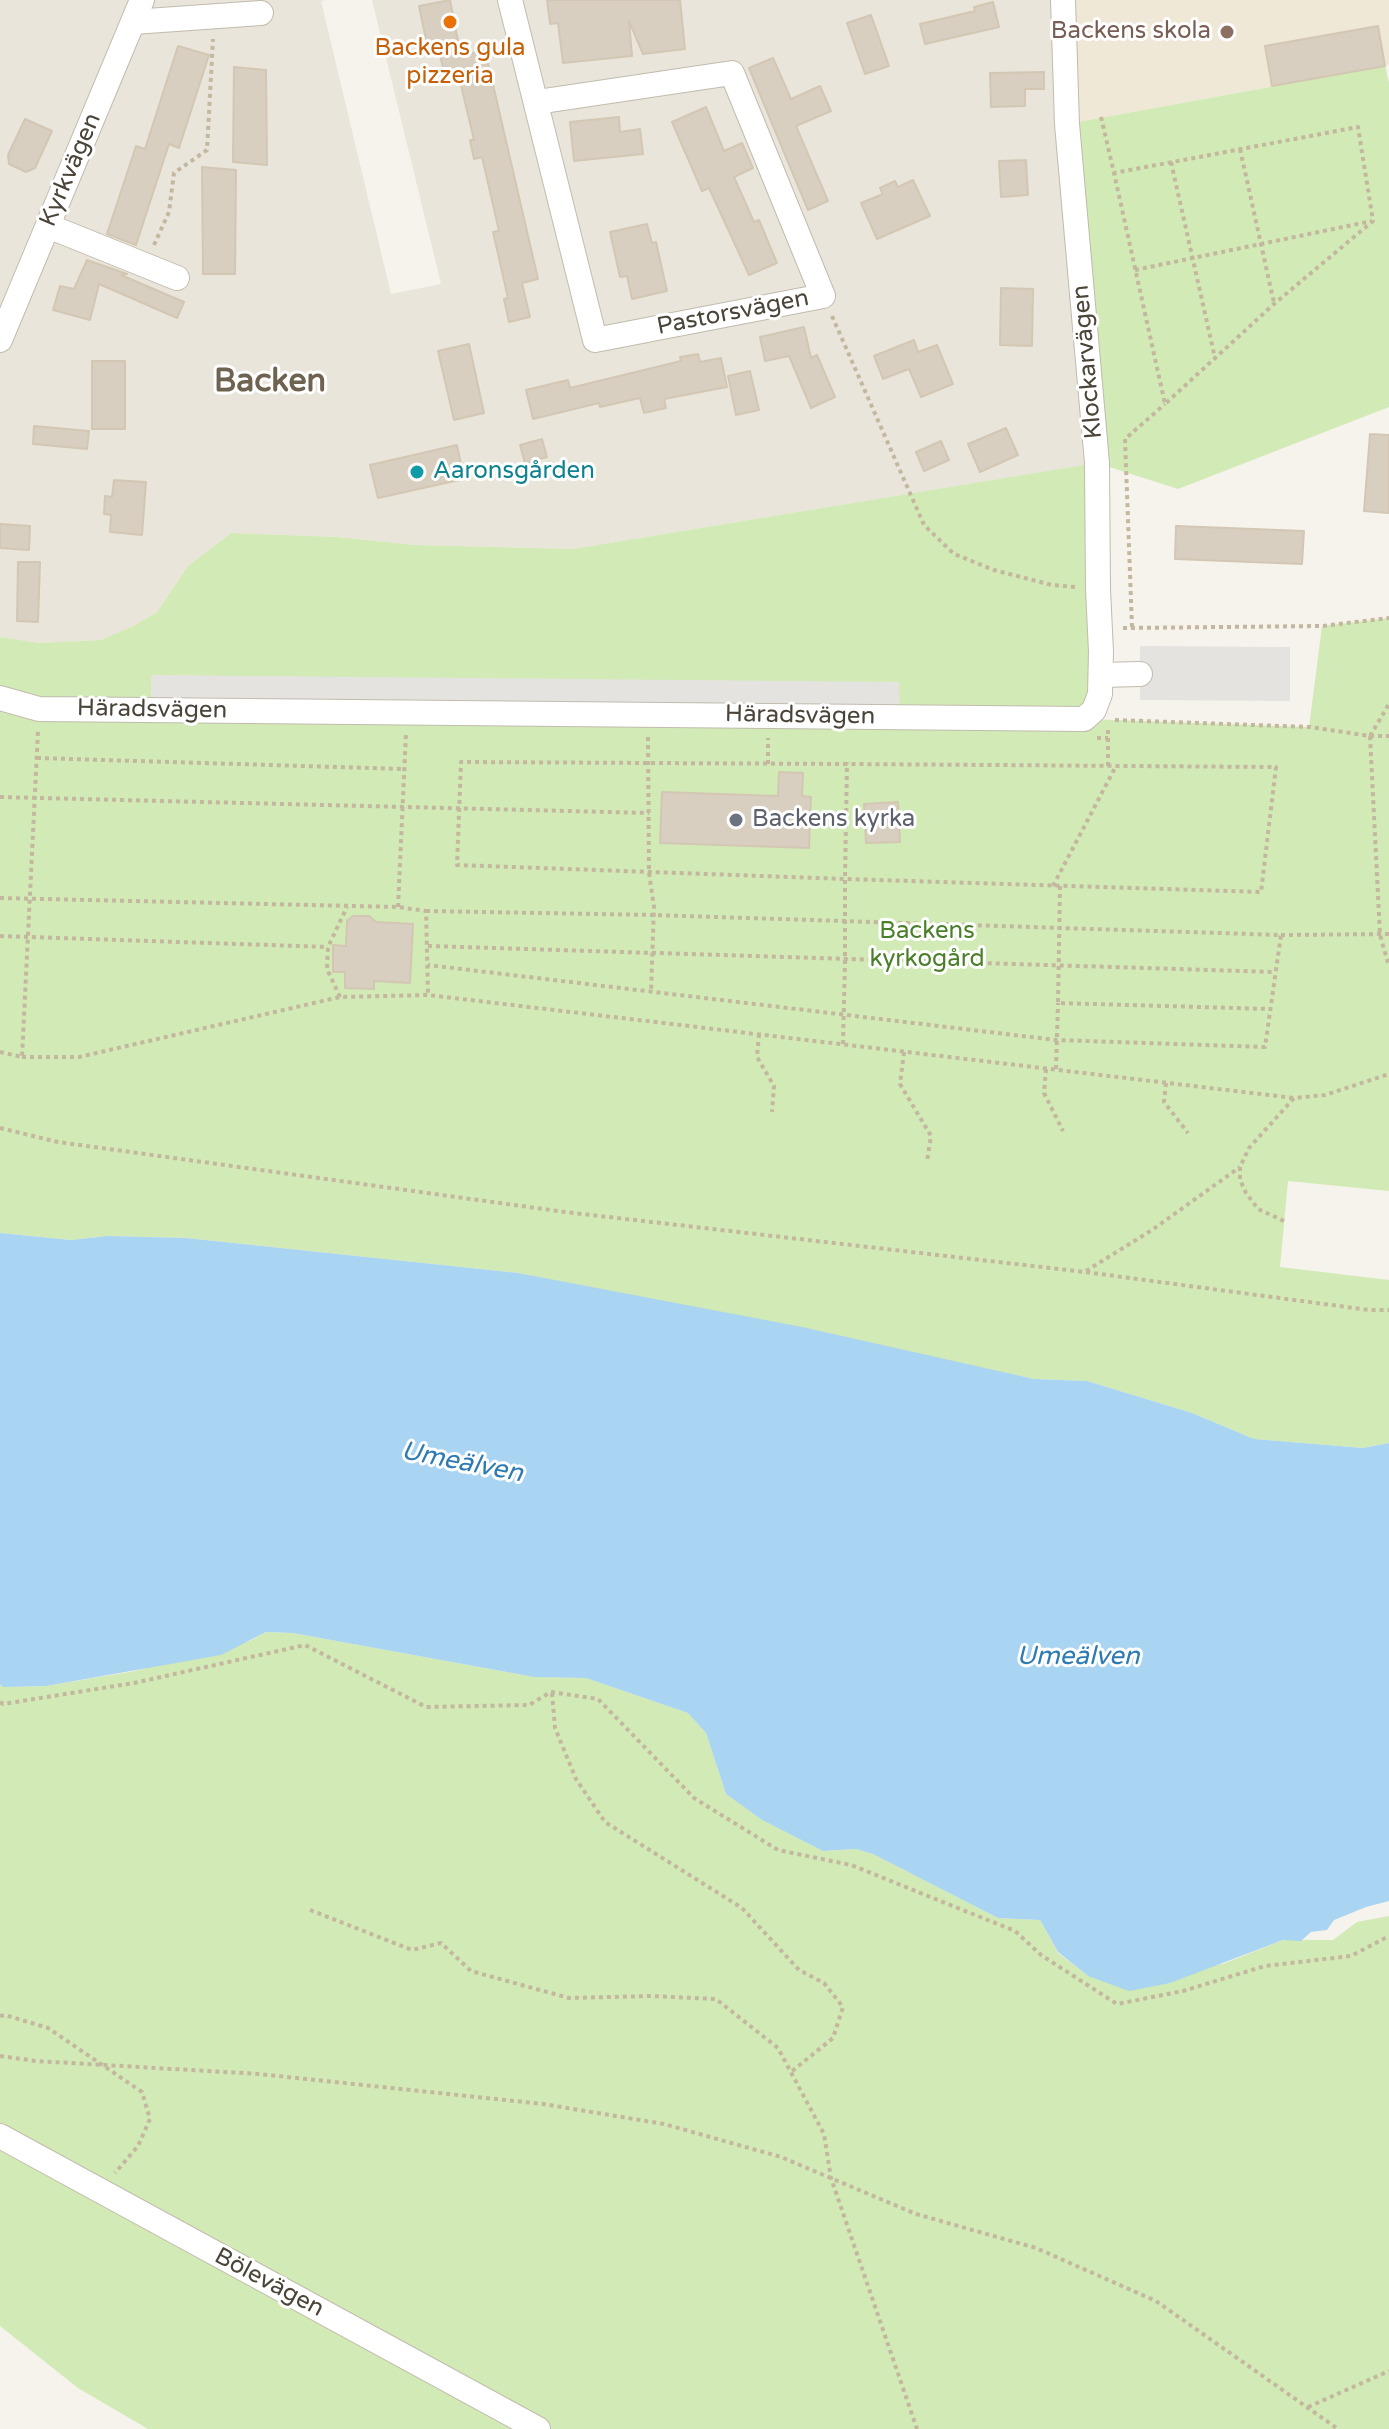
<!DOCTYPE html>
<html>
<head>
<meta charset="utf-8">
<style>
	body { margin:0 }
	canvas { display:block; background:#f6f3ec }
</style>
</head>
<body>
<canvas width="1389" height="2429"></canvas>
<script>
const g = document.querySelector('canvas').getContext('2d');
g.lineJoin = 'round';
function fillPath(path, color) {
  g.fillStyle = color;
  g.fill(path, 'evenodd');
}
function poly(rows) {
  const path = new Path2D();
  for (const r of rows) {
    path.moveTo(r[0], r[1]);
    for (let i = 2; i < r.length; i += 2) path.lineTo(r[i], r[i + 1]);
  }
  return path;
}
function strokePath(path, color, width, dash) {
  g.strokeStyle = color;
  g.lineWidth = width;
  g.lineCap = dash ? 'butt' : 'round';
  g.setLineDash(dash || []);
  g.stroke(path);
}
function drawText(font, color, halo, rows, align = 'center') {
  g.font = font + ' "Varela Round",sans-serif';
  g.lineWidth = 6;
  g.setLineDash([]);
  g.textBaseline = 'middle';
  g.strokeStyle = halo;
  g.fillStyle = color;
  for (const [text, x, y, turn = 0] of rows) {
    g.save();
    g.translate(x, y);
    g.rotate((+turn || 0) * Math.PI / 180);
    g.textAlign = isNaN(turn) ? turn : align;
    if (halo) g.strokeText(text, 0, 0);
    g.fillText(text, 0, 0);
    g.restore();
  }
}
fillPath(poly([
	[0,0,325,0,321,1,391,294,441,284,372,0,1063,0,1097,463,573,549,415,545,337,537,231,533,188,566,157,612,133,626,101,640,40,643,0,637]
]), '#eae5da');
fillPath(poly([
	[1063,0,1389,0,1389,65,1067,124]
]), '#efe8d6');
fillPath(poly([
	[1385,66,1389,83,1389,407,1178,489,1097,463,1098,589,1086,719,1309,727,1322,626,1389,618,1389,1191,1288,1181,1280,1267,1389,1280,1389,1443,1363,1448,1254,1439,1192,1413,1087,1381,1034,1379,518,1273,186,1238,107,1236,71,1240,0,1233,0,637,40,643,101,640,133,626,157,612,188,566,231,533,337,537,415,545,573,549,1096,463,1067,124],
	[266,1632,293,1633,534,1677,586,1678,688,1713,706,1733,726,1794,762,1820,823,1851,856,1849,873,1854,998,1918,1040,1920,1058,1953,1088,1976,1223,1964,1283,1940,1333,1940,1357,1922,1389,1916,1389,2429,148,2429,78,2388,0,2326,0,1684,3,1687,46,1686,135,1671,250,1641]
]), '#d2eab5');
fillPath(poly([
	[1140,646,1290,647,1290,701,1140,700],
	[151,675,899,682,900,718,151,710]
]), '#e5e3e0');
fillPath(poly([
	[0,1233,71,1240,107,1236,186,1238,518,1273,802,1327,1034,1379,1087,1381,1192,1413,1254,1439,1363,1448,1389,1443,1389,1901,1366,1907,1334,1920,1327,1930,1311,1932,1301,1941,1283,1940,1170,1983,1129,1991,1088,1976,1058,1952,1040,1920,998,1918,873,1854,856,1849,823,1851,762,1820,726,1794,706,1733,688,1713,586,1678,534,1677,293,1633,266,1632,221,1655,46,1686,3,1687,0,1684]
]), '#a9d4f2');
const building = poly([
	[450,0,461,56,485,50,538,279,522,283,530,317,509,322,504,299,508,298,493,232,499,231,482,157,474,159,470,140,474,140,460,81,447,84,438,47,428,49,419,6,450,0],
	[547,0,680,0,685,49,643,54,629,21,632,56,563,63,558,23,550,24,547,0],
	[993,2,999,27,925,44,920,24,975,11,974,7,993,2],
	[871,15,889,66,865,74,847,23,871,15],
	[1378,26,1385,66,1272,86,1265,46,1378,26],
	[178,46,209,55,179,148,169,144,136,245,107,234,136,146,145,149,178,46],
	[773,58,791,99,820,86,831,111,796,126,828,201,808,210,749,68,773,58],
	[234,67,266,70,267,165,233,162,234,67],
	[1044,72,1044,89,1025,89,1025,106,991,107,990,73,1044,72],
	[706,107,724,151,742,143,753,168,734,177,754,222,759,220,777,263,749,275,709,188,702,191,672,122,706,107],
	[619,117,620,132,640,129,643,154,574,161,570,122,619,117],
	[25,119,52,131,35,168,26,172,9,164,8,155,25,119],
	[1026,160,1028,195,1001,197,999,161,1026,160],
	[202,167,236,170,235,274,203,274,202,167],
	[913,180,930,216,877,239,861,203,883,194,880,188,895,181,898,187,913,180],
	[647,224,652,243,656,242,667,291,632,299,627,276,620,277,610,232,647,224],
	[87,260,127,274,121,275,184,302,177,318,99,284,90,320,53,310,60,286,74,289,87,260],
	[1001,288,1033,289,1032,346,1000,345,1001,288],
	[804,327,811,358,817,355,835,397,811,408,789,356,765,361,760,337,804,327],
	[914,340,918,352,937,345,953,384,921,397,909,369,883,379,874,356,914,340],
	[469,344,484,413,454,420,438,351,469,344],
	[698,354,700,362,721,358,727,387,664,399,666,408,644,413,640,398,600,407,599,403,533,419,526,390,568,380,570,388,681,361,680,357,698,354],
	[92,361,125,361,125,429,92,429,92,361],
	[750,371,759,410,736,415,728,376,750,371],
	[34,426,89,431,87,449,33,444,34,426],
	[1006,428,1018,455,980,472,968,444,1006,428],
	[1370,434,1389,435,1389,513,1364,511,1370,434],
	[542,439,547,457,525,463,520,445,542,439],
	[941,441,949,460,924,471,916,452,941,441],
	[457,445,464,479,378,498,370,465,457,445],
	[114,480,146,482,142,535,110,532,111,515,104,514,105,496,112,497,114,480],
	[0,524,30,526,29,550,0,548,0,524],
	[1176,526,1304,531,1302,564,1175,559,1176,526],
	[18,562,40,562,38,622,17,621,18,562],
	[779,772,803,773,802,796,811,797,809,848,660,843,662,792,778,796,779,772],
	[898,802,900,842,866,843,864,804,898,802],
	[353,916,369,916,376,922,413,924,410,983,374,981,374,989,345,988,345,972,333,972,333,945,346,946,347,921,353,916]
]);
fillPath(building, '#d8cfc1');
strokePath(building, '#d3c7b4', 2);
const minor = poly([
	[510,0,595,340,823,296,732,73,537,102],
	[133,22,261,13],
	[48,226,177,278],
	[0,340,142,0],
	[1101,675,1140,674],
	[0,698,39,709,1084,719,1094,710,1100,694,1101,652,1098,589,1097,463,1067,124,1063,0],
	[0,2136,538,2429]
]);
strokePath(minor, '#c2bbae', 26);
strokePath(poly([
	[1101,117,1114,173,1165,404,1274,304,1373,221,1358,127,1114,173],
	[1240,149,1274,303],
	[1171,162,1215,358],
	[154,245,169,212,174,173,207,150,213,39],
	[1135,270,1372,221],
	[832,316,924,525,954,554,994,570,1052,585,1075,587],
	[1132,627,1125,439,1165,404],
	[1123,628,1322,626,1389,618],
	[1115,720,1310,727,1370,736,1380,935,1389,966],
	[1370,736,1389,704],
	[1370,736,1389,736],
	[648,737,649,873,654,907,651,992],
	[1097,738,1108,738],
	[37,758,404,769],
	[768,764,768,738],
	[1108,766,1108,727],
	[0,797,649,813],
	[1053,886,1116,766],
	[1060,886,1058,1003,1270,1009],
	[0,898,398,907,426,911,428,994],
	[398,907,406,733],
	[426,911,654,915,1281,935,1265,1047,1056,1040,428,965],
	[1281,935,1389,934],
	[0,936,328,947],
	[428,946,1275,972],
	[340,997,327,969,328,947,347,907],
	[759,1034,757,1057,774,1086,772,1112],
	[843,1044,845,961,845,879,847,764,461,762,457,865,845,879,1261,892,1276,767,847,764],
	[0,1052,22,1057,38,731],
	[904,1052,900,1084,931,1136,927,1161],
	[22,1057,79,1057,340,997,428,995,1294,1098],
	[1046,1069,1044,1093,1063,1131],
	[1056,1069,1058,1003],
	[1166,1083,1164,1102,1188,1133],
	[0,1128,58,1142,565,1212,1085,1272,1369,1310,1389,1310],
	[1284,1221,1258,1209,1246,1193,1240,1180,1240,1167,1249,1148,1294,1098,1325,1095,1389,1074],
	[1086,1271,1152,1230,1240,1167],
	[552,1693,555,1728,576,1779,605,1822,742,1908,799,1970,824,1983,843,2007,833,2038,791,2072],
	[0,1702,3,1704,134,1683,305,1645,426,1707,529,1705,551,1692,598,1699,694,1798,778,1850,851,1865,1015,1931,1041,1955,1117,2004,1183,1991,1265,1966,1351,1956,1389,1936],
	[310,1910,412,1950,441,1943,471,1971,569,1998,651,1996,716,1999,778,2048,824,2134,831,2178,917,2429],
	[0,2016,5,2015,48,2028,142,2092,150,2119,138,2146,115,2173],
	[0,2056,36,2061,259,2074,543,2104,664,2124,781,2157,916,2214,1036,2248,1156,2301,1338,2429],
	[1308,2407,1389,2371]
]), '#c4b79f', 4, [4, 4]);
strokePath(minor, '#fff', 24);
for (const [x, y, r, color] of [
	[450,22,8,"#e8710a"],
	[1227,32,8,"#8d6e63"],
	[417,472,8,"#0f9aa8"],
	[736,820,8,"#6b7280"]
]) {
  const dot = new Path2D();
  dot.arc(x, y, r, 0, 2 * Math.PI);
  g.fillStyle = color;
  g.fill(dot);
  strokePath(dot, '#fff', 3);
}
drawText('24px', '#785e54', '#fff', [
	["Backens skola",1211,32]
], 'right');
drawText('24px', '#c56008', '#fff', [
	["Backens gula",450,49],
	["pizzeria",450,77]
]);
drawText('24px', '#4b4439', '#fff', [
	["Kyrkvägen",71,170,-67],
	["Pastorsvägen",733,313,-11],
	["Klockarvägen",1088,362,-95],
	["Häradsvägen",152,710,1],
	["Häradsvägen",800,716,1],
	["Bölevägen",269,2283,28]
]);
drawText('24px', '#0d838f', '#fff', [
	["Aaronsgården",433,472]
], 'left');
drawText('24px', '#5b616d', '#fff', [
	["Backens kyrka",752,820]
], 'left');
drawText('24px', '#4a7f2a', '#fff', [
	["Backens",927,932],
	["kyrkogård",927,960]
]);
drawText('italic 26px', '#2e7ab2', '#fff', [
	["Umeälven",462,1463,11],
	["Umeälven",1078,1657]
]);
drawText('bold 32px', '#6e6250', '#fff', [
	["Backen",270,383]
]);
</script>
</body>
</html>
